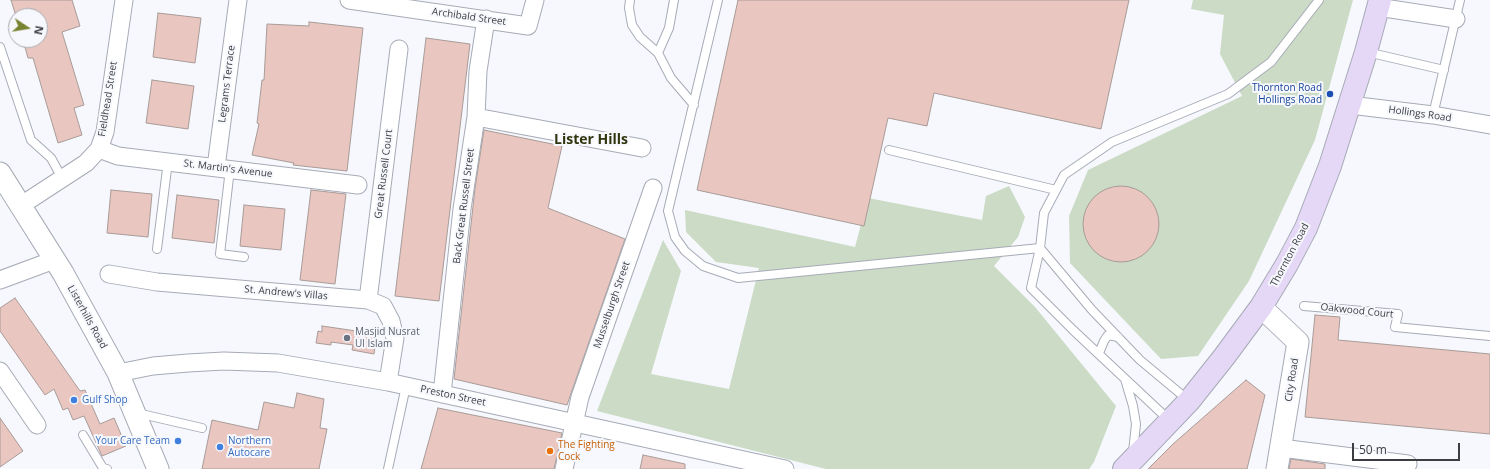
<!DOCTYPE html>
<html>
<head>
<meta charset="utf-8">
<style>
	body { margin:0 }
	#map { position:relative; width:1490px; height:469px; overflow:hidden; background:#f6f8fd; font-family:"Open Sans",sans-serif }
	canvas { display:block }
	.north { position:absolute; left:8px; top:8px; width:40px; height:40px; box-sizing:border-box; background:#f6f8fd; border:1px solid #abadb2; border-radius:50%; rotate:102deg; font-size:11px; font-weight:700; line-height:16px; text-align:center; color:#3b3d41 }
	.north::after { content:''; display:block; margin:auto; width:14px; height:18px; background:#78832f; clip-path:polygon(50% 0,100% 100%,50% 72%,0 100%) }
	.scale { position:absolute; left:1352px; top:443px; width:108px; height:18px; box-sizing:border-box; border:2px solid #3b3d41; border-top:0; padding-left:5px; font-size:12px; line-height:14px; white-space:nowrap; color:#3b3d41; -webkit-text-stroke:3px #f6f8fd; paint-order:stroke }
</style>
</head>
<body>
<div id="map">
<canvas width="1490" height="469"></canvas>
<div class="north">N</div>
<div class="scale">50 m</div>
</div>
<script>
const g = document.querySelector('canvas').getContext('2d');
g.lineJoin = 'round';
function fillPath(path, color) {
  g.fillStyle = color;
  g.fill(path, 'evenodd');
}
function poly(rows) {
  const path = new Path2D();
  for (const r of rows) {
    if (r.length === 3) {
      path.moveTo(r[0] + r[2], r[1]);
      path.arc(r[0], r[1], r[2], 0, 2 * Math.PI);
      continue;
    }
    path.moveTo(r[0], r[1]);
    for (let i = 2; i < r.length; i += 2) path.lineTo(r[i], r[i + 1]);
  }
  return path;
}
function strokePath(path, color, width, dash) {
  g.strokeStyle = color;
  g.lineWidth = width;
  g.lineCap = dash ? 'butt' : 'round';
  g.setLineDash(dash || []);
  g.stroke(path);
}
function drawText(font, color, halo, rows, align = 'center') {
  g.font = font + ' "Open Sans",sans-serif';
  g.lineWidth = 4;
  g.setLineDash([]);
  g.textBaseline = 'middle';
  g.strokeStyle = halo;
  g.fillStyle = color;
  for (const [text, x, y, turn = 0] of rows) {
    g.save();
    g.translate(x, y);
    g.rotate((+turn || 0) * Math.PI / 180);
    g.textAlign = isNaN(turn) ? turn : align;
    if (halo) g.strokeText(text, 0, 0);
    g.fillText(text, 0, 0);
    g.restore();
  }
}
fillPath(poly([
	[1193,0,1353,0,1315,140,1249,281,1198,356,1161,359,1070,263,1069,216,1088,170,1242,96,1220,54,1224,15,1191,9],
	[1009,186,1025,217,1018,237,994,266,1035,307,1116,406,1094,462,1089,469,826,469,597,411,663,240,681,271,651,374,729,389,759,268,716,262,686,232,685,210,855,247,868,198,982,220,986,196]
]), '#cbdbc5');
const building = poly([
	[11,0,72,0,80,26,62,32,84,105,74,108,82,135,58,143,33,58,28,58,23,40,40,40,40,16,16,16,11,0],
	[738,0,1129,0,1101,129,934,93,927,126,888,118,864,226,697,190,738,0],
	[158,13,201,18,195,63,153,57,158,13],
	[309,22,363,28,347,171,293,165,294,163,252,155,259,124,257,123,262,80,264,80,267,24,309,26,309,22],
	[426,38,470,44,439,301,395,296,426,38],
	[152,80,194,86,188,129,146,123,152,80],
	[484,130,562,146,548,208,625,239,567,405,454,379,475,188,484,130],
	[1121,224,38],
	[111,190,152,194,148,237,107,233,111,190],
	[311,190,346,194,335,284,300,280,311,190],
	[177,195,219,200,214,243,172,238,177,195],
	[244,205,285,209,281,250,240,246,244,205],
	[15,298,80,391,85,390,100,424,114,418,126,446,102,456,84,416,73,420,68,408,63,410,54,389,45,395,0,331,0,308,15,298],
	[1315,315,1340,317,1338,340,1490,354,1490,434,1305,417,1315,315],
	[322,326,377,334,374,354,352,350,353,345,331,342,331,345,316,343,318,331,322,332,322,326],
	[1246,380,1265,395,1247,469,1148,469,1173,444,1246,380],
	[297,393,324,399,320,428,327,429,319,469,202,469,212,420,258,430,264,402,294,408,297,393],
	[438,408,562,433,554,469,421,469,438,408],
	[0,418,23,451,0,467,0,418],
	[643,455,685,464,685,469,640,469,643,455],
	[1291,459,1325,464,1325,469,1289,469,1291,459]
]);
fillPath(building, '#e9c6c0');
strokePath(building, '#a89b98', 1);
const service = poly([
	[630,0,629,8,632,25,640,37,658,53,671,78,694,105],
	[718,0,668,211,675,237,685,251,703,266,738,278,1040,248],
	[0,47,31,140,51,158,62,178],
	[1367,52,1444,70],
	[658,53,669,28,674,0],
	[1433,115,1460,0],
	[889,150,1056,190],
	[230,169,220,254,244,257],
	[1040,248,1092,310,1140,360,1188,400],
	[157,249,168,161],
	[1304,306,1398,314,1395,327,1490,336],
	[1099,353,1104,341,1108,335,1118,337],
	[1125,379,1133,406,1136,424,1133,452],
	[137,413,202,428],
	[1169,420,1073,330,1031,288,1040,248,1044,213,1064,175,1112,142,1228,94,1271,62,1319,0],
	[83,435,103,468,107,469],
	[388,469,406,386]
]);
const minor = poly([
	[349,0,528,26,535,0],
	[1378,7,1456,19],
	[1350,105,1433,115,1490,125],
	[476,117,642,148],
	[99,149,118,156,358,185],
	[216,167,238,0],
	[20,206,86,163,99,149,105,132,124,0],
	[109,274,157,282,368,300,383,306,391,321,395,338,388,382],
	[0,280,54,260],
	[368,300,399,49],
	[0,371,37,425],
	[118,373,153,366,188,363,224,361,278,363,388,382,785,469],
	[442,394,462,209,476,117,478,71,486,19],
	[1281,448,1408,464],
	[564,469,580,397,653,188]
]);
const tertiary = poly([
	[0,173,63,273,118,373,158,469],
	[1261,307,1298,342,1277,469]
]);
const secondary = poly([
	[1124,469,1189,401,1224,357,1261,307,1287,264,1306,228,1330,166,1366,52,1380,0]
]);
strokePath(service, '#a7abb6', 10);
strokePath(minor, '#a7abb6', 19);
strokePath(tertiary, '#a7abb6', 23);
strokePath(secondary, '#a7abb6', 24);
strokePath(service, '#fff', 8);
strokePath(minor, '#fff', 17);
strokePath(tertiary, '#fff', 21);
strokePath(secondary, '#e5d7f6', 22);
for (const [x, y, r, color] of [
	[1330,94,4,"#1a4fb4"],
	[347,338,4,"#6b7280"],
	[74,400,4,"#3f7fe0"],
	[178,441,4,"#3f7fe0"],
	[220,447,4,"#3f7fe0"],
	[550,451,4,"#e8710a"]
]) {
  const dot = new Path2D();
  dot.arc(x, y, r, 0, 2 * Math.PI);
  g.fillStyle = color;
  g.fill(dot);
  strokePath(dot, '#f6f8fd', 1.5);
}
drawText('10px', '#3b3d41', '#f6f8fd', [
	["Archibald Street",469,17,8],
	["Legrams Terrace",227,84,-83],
	["Fieldhead Street",108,99,-81],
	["Hollings Road",1420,114,8],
	["St. Martin's Avenue",228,169,7],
	["Great Russell Court",384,174,-83],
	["Back Great Russell Street",464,206,-83],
	["Thornton Road",1290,255,-62],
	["St. Andrew's Villas",286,293,5],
	["Musselburgh Street",612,305,-71],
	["Oakwood Court",1357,311,6],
	["Listerhills Road",87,317,61],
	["City Road",1292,380,-81],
	["Preston Street",453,396,12]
]);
drawText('10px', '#164399', '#f6f8fd', [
	["Thornton Road",1322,88],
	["Hollings Road",1322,100]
], 'right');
drawText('10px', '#5b616d', '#f6f8fd', [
	["Masjid Nusrat",355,332],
	["Ul Islam",355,344]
], 'left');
drawText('10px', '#366cbe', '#f6f8fd', [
	["Gulf Shop",82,400],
	["Your Care Team",170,441,"right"],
	["Northern",228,441],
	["Autocare",228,453]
], 'left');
drawText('10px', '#c56008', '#f6f8fd', [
	["The Fighting",558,445],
	["Cock",558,457]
], 'left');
drawText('bold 14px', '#30350d', '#f6f8fd', [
	["Lister Hills",591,140]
]);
</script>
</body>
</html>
